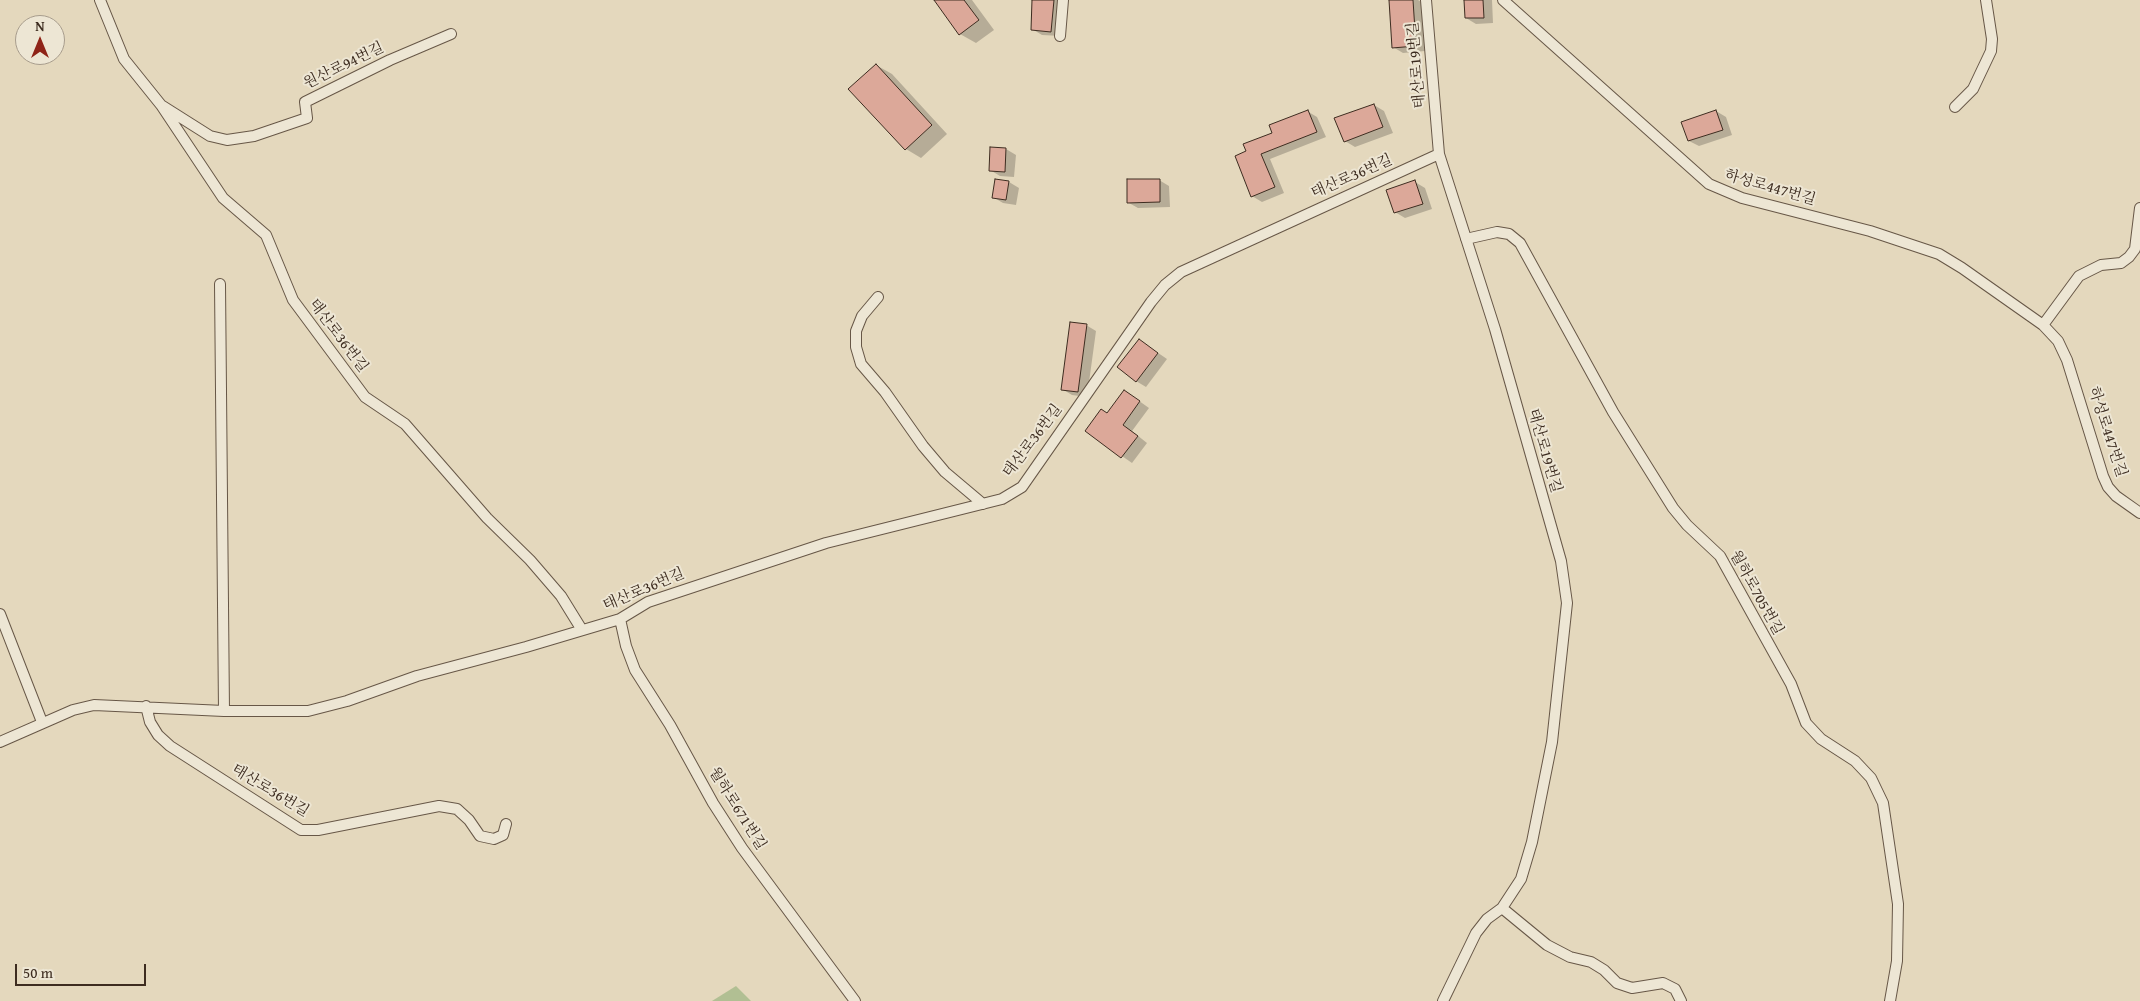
<!DOCTYPE html>
<html>
<head>
<meta charset="utf-8">
<style>
	body { margin:0 }
	#map { position:relative; width:2140px; height:1001px; overflow:hidden; background:#e4d8bd; font-family:"Gentium Book Plus",serif }
	canvas { display:block }
	.north { position:absolute; left:15px; top:15px; width:50px; height:50px; box-sizing:border-box; background:#ede6d4; border:1px solid #a79c8c; border-radius:50%; rotate:0deg; font-size:14px; font-weight:700; line-height:20px; text-align:center; color:#3d2c20 }
	.north::after { content:''; display:block; margin:auto; width:18px; height:22px; background:#8f2418; clip-path:polygon(50% 0,100% 100%,50% 72%,0 100%) }
	.scale { position:absolute; left:15px; top:964px; width:131px; height:22px; box-sizing:border-box; border:2px solid #3d2c20; border-top:0; padding-left:6px; font-size:15px; line-height:18px; white-space:nowrap; color:#3d2c20; -webkit-text-stroke:4px #ede6d4; paint-order:stroke }
</style>
</head>
<body>
<div id="map">
<canvas width="2140" height="1001"></canvas>
<div class="north">N</div>
<div class="scale">50 m</div>
</div>
<script>
const g = document.querySelector('canvas').getContext('2d');
g.lineJoin = 'round';
function fillPath(path, color) {
  g.fillStyle = color;
  g.fill(path, 'evenodd');
}
function poly(rows) {
  const path = new Path2D();
  for (const r of rows) {
    path.moveTo(r[0], r[1]);
    for (let i = 2; i < r.length; i += 2) path.lineTo(r[i], r[i + 1]);
  }
  return path;
}
function strokePath(path, color, width, dash) {
  g.strokeStyle = color;
  g.lineWidth = width;
  g.lineCap = dash ? 'butt' : 'round';
  g.setLineDash(dash || []);
  g.stroke(path);
}
function drawText(font, color, halo, rows, align = 'center') {
  g.font = font + ' "Gentium Book Plus","Noto Serif KR",serif';
  g.lineWidth = 4;
  g.setLineDash([]);
  g.textBaseline = 'middle';
  g.strokeStyle = halo;
  g.fillStyle = color;
  for (const [text, x, y, turn = 0] of rows) {
    g.save();
    g.translate(x, y);
    g.rotate((+turn || 0) * Math.PI / 180);
    g.textAlign = isNaN(turn) ? turn : align;
    if (halo) g.strokeText(text, 0, 0);
    g.fillText(text, 0, 0);
    g.restore();
  }
}
fillPath(poly([
	[736,986,751,1001,712,1001]
]), '#b1bf93');
fillPath(poly([
	[936,0,972,0,994,30,976,43,960,34],
	[1034,0,1063,0,1061,36,1042,35,1032,29],
	[1390,0,1418,0,1423,3,1425,51,1403,53,1393,47],
	[1466,0,1492,0,1493,23,1476,24,1466,18],
	[876,65,892,74,947,134,921,158,906,149],
	[1374,105,1384,111,1393,133,1355,147,1345,141],
	[1307,111,1317,117,1326,137,1270,159,1284,193,1262,202,1252,196,1248,152],
	[1716,111,1726,117,1732,135,1699,146,1689,141],
	[1006,149,1016,155,1014,177,1000,176,990,170],
	[1159,180,1169,186,1170,207,1138,208,1129,203],
	[1009,182,1019,188,1016,205,1003,203,993,197],
	[1415,182,1425,188,1432,209,1405,218,1395,212],
	[1086,325,1096,331,1087,397,1072,395,1062,389],
	[1139,340,1167,359,1146,387,1136,381],
	[1125,391,1149,408,1132,431,1147,443,1132,463,1086,431,1108,414]
]), '#0003');
const building = poly([
	[934,0,964,0,979,20,959,35,934,0],
	[1032,0,1054,0,1051,32,1031,30,1032,0],
	[1389,0,1413,0,1416,46,1392,48,1389,0],
	[1464,0,1483,0,1484,18,1465,18,1464,0],
	[876,64,932,125,905,150,848,89,876,64],
	[1374,104,1383,127,1344,142,1334,118,1374,104],
	[1308,110,1317,132,1261,154,1275,187,1251,197,1235,156,1246,151,1243,144,1272,133,1269,125,1308,110],
	[1716,110,1723,130,1688,141,1681,122,1716,110],
	[990,147,1006,148,1005,172,989,171,990,147],
	[995,179,1009,181,1006,200,992,198,995,179],
	[1127,179,1160,179,1160,202,1127,203,1127,179],
	[1415,180,1423,204,1394,213,1386,190,1415,180],
	[1070,322,1087,324,1078,392,1061,390,1070,322],
	[1139,339,1158,353,1136,382,1117,367,1139,339],
	[1124,390,1140,401,1123,425,1138,436,1121,458,1085,431,1101,409,1107,413,1124,390]
]);
fillPath(building, '#dca899');
strokePath(building, '#3d2c20', 1);
const lane = poly([
	[100,0,124,59,161,105,210,136,227,140,254,136,307,118,305,102,390,60,451,34],
	[1426,0,1439,154,1495,329,1561,561,1567,603,1552,742,1532,842,1521,879,1502,908,1487,919,1476,933,1443,1001],
	[1503,0,1709,184,1742,198,1870,231,1939,254,1962,268,2043,325,2058,341,2067,360,2103,476,2108,487,2116,496,2140,513],
	[1060,36,1063,0],
	[161,105,223,198,266,235,293,300,365,397,405,424,487,518,530,560,561,596,582,630],
	[1955,107,1973,89,1991,51,1992,39,1986,0],
	[1466,239,1497,232,1509,234,1520,243,1613,412,1673,508,1687,525,1720,556,1791,684,1806,723,1821,739,1855,761,1871,778,1883,803,1898,904,1897,961,1890,1001],
	[220,284,224,711],
	[878,297,862,316,856,331,856,347,861,364,885,392,923,446,945,472,983,504],
	[2043,325,2079,276,2101,265,2121,263,2129,257,2135,249,2140,208],
	[0,614,42,722],
	[620,619,626,646,635,670,670,725,713,803,742,848,855,1001],
	[146,706,150,722,158,735,170,746,301,830,318,830,439,806,457,809,469,820,480,836,494,839,503,835,506,824],
	[0,742,73,710,94,705,224,711,308,711,347,701,417,676,526,647,620,619,648,602,826,543,1002,499,1022,487,1151,302,1165,285,1181,272,1439,154],
	[1502,908,1547,945,1570,957,1591,962,1604,970,1617,983,1632,988,1663,983,1675,989,1681,1001]
]);
strokePath(lane, '#675747', 12);
strokePath(lane, '#ede6d4', 10);
drawText('15px', '#3d2c20', '#ede6d4', [
	["태산로19번길",1417,65,-95],
	["원산로94번길",344,66,-26],
	["태산로36번길",1352,177,-24],
	["하성로447번길",1770,188,16],
	["태산로36번길",338,336,53],
	["하성로447번길",2107,432,72],
	["태산로36번길",1033,441,-53],
	["태산로19번길",1544,451,74],
	["태산로36번길",644,590,-23],
	["월하로705번길",1756,593,61],
	["태산로36번길",270,791,31],
	["월하로671번길",737,809,58]
]);
</script>
</body>
</html>
